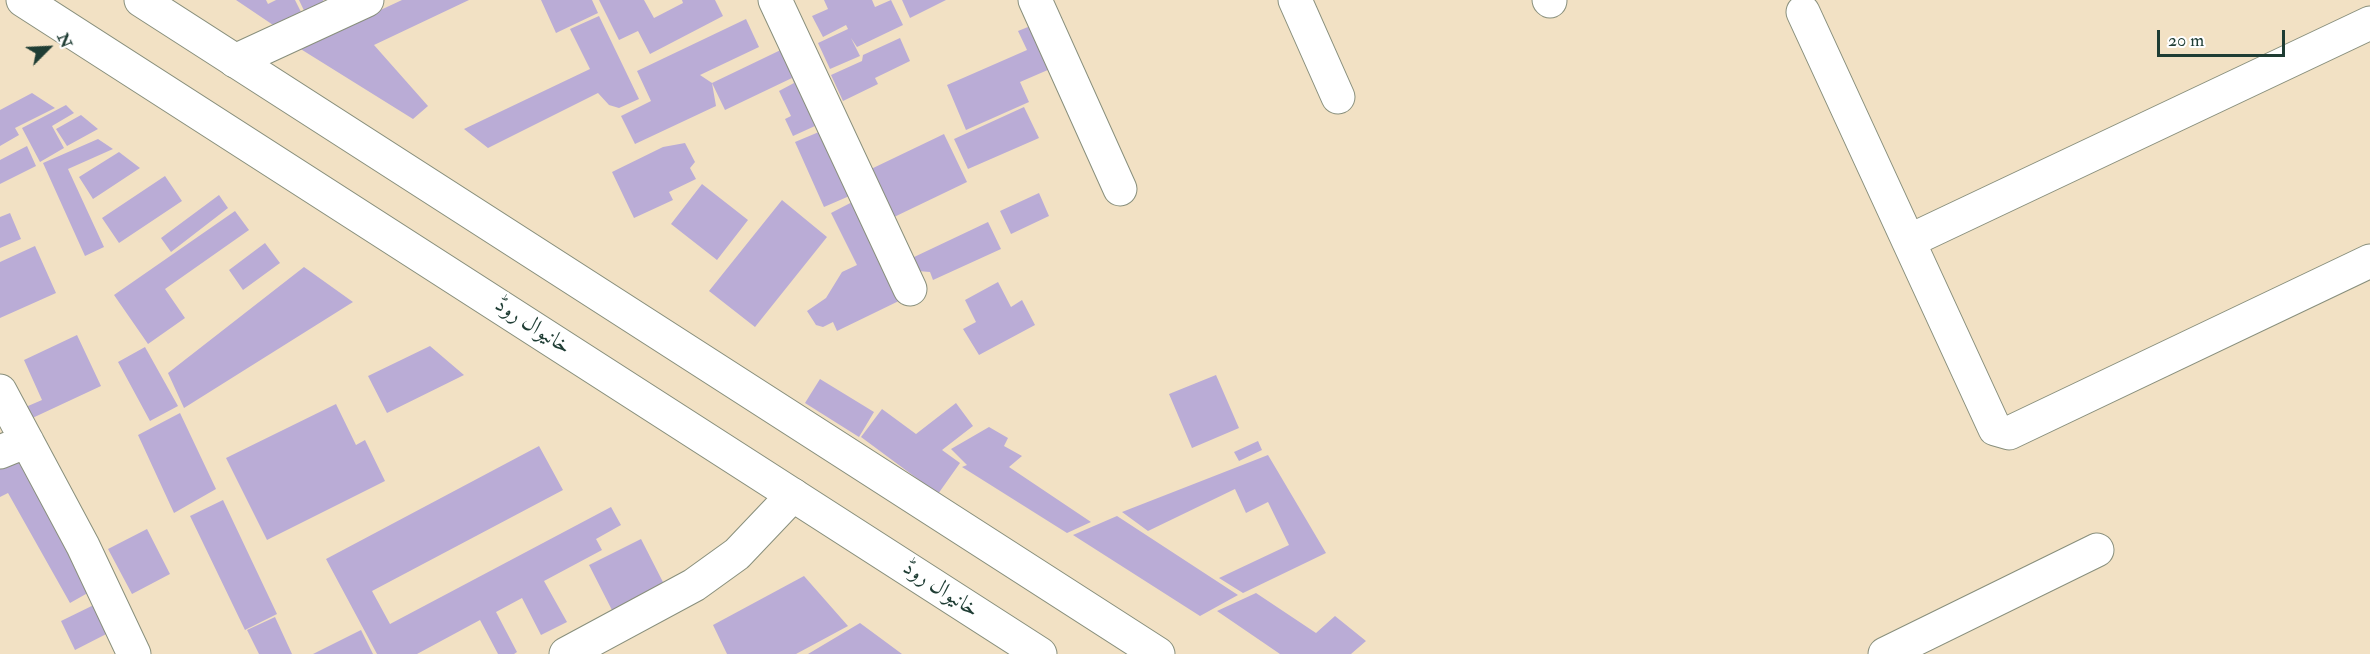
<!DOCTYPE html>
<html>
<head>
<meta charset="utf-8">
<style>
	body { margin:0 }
	#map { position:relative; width:2370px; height:654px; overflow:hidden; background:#f2e1c4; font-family:"IM FELL Double Pica",serif }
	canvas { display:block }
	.north { position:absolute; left:18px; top:18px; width:60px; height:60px; -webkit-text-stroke:4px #fff; paint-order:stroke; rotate:66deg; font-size:16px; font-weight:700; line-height:24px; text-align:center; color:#1f3d34 }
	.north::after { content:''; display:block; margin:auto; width:21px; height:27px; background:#1f3d34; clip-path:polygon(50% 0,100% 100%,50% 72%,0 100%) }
	.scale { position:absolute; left:2157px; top:30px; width:128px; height:27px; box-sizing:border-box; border:3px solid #1f3d34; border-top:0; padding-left:8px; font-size:18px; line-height:21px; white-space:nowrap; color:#1f3d34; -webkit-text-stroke:4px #fff; paint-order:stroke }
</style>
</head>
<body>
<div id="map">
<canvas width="2370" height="654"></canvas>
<div class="north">N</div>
<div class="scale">20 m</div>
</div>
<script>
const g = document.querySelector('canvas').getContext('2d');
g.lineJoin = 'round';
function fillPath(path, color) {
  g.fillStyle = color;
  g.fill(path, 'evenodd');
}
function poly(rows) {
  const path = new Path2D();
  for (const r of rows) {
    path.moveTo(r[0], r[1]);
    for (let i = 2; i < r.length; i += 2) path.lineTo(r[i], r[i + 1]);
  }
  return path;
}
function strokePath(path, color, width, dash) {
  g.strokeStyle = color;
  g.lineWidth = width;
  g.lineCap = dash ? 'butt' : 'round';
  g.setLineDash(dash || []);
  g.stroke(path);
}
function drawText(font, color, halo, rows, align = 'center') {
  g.font = font + ' "IM FELL Double Pica",Amiri,serif';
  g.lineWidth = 4.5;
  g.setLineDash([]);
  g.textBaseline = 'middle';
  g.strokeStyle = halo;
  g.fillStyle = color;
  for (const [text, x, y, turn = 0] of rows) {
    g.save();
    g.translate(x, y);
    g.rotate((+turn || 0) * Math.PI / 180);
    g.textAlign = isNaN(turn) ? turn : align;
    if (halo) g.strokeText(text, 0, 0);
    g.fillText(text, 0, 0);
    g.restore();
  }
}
fillPath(poly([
	[236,0,266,0,268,4,276,0,295,0,305,20,282,31],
	[299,0,323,0,328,10,308,19],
	[402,0,469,0,374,45,428,106,413,119,299,48],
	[541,0,592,0,598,13,556,33],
	[599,0,644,0,654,18,683,3,682,0,715,0,723,16,650,54,638,31,619,40],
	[824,0,872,0,875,7,891,0,903,25,857,47,851,38,860,56,830,69,818,43,848,29,846,25,823,37,812,16,828,9],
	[902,0,946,0,910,18],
	[599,16,639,99,619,108,609,105,598,93,488,148,464,129,590,69,570,29],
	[746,19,759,47,700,75,712,83,716,106,635,144,621,116,651,101,637,71],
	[1038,23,1057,66,1020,82,1029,102,966,130,947,85,1027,50,1018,31],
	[900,38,910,61,875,78,878,84,843,101,831,75,862,61,863,55],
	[789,46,826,121,793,136,785,119,791,116,779,91,794,83,792,78,725,110,712,83],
	[32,93,55,108,15,128,19,135,0,146,0,110],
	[66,105,74,113,52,126,64,148,40,162,22,128],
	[1024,107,1039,138,968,169,954,139],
	[81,115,98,129,67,146,56,129],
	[826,129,854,194,824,207,795,142],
	[944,134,967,182,892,218,869,170],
	[98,139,113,149,68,169,104,247,85,256,43,163],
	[685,143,695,162,690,168,696,179,669,192,673,200,634,218,612,172,663,147],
	[27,146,36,166,0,184,0,160],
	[119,152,140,168,93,199,79,177],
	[165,176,182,201,119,243,102,218],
	[702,184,748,220,717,260,671,224],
	[1039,193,1049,216,1011,234,1000,211],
	[219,195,228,208,171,252,161,238],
	[858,199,905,298,837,331,833,322,823,327,816,325,807,311,826,298,842,272,857,265,831,213],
	[782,200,827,237,755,327,709,291],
	[235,211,249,230,165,289,185,318,148,344,114,295],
	[10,213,21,239,0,248,0,217],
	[988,222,1001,249,933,280,930,272,918,271,912,258],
	[265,243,280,263,243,290,229,270],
	[35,246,56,293,0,318,0,262],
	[304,267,353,302,184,408,168,373],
	[998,282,1011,307,1022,300,1035,325,979,355,963,329,976,322,965,300],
	[77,335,101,386,26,421,21,409,42,400,24,360],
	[430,346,464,375,387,413,368,376],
	[145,347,178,406,150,421,118,362],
	[1216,375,1239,428,1192,448,1169,394],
	[820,379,874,412,859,437,805,403],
	[956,403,973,426,942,450,960,463,938,494,861,437,882,409,916,434],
	[336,404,356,445,365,440,385,481,267,540,226,458],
	[180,413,216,489,174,513,138,435],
	[989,427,1008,438,1004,446,1022,456,1009,467,1091,522,1067,533,962,467,967,465,951,449],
	[1258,441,1262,450,1239,461,1234,452],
	[539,446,563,490,372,591,390,624,611,507,621,525,596,539,602,550,544,581,567,622,541,635,522,598,496,612,517,652,514,654,498,654,480,620,417,654,377,654,326,559],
	[1268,455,1326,553,1243,593,1219,578,1289,545,1268,502,1246,513,1235,489,1148,531,1122,512],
	[20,460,93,590,70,603,8,493,0,497,0,469],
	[223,500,277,614,245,630,190,516],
	[1117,516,1238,595,1200,616,1073,535],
	[147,529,170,574,132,594,108,549],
	[641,539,665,586,613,612,589,565],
	[804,576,848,626,796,654,727,654,713,625],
	[1256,593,1316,633,1335,616,1366,641,1351,654,1280,654,1217,611],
	[104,600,118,628,75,650,61,621],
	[275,617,292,654,259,654,247,630],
	[860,623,902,654,808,654],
	[361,630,373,654,313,654]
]), '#baacd6');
const street = poly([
	[775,0,910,289],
	[1035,0,1120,189],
	[1295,0,1338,97],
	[1549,0,1550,1],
	[1803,12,1995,429,2009,433,2370,261],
	[235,61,367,0],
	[1909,241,2370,23],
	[0,391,83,546,134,654],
	[0,452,27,441],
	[566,654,694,585,737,554,793,495],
	[1885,654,2097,550]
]);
const primary = poly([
	[23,0,1040,654],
	[141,0,1158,654]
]);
strokePath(street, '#888f7c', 35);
strokePath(primary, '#888f7c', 35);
strokePath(street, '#fff', 33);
strokePath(primary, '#fff', 33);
drawText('22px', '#1f3d34', '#fff', [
	["خانیوال روڈ",532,327,33],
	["خانیوال روڈ",940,590,33]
]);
</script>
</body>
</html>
